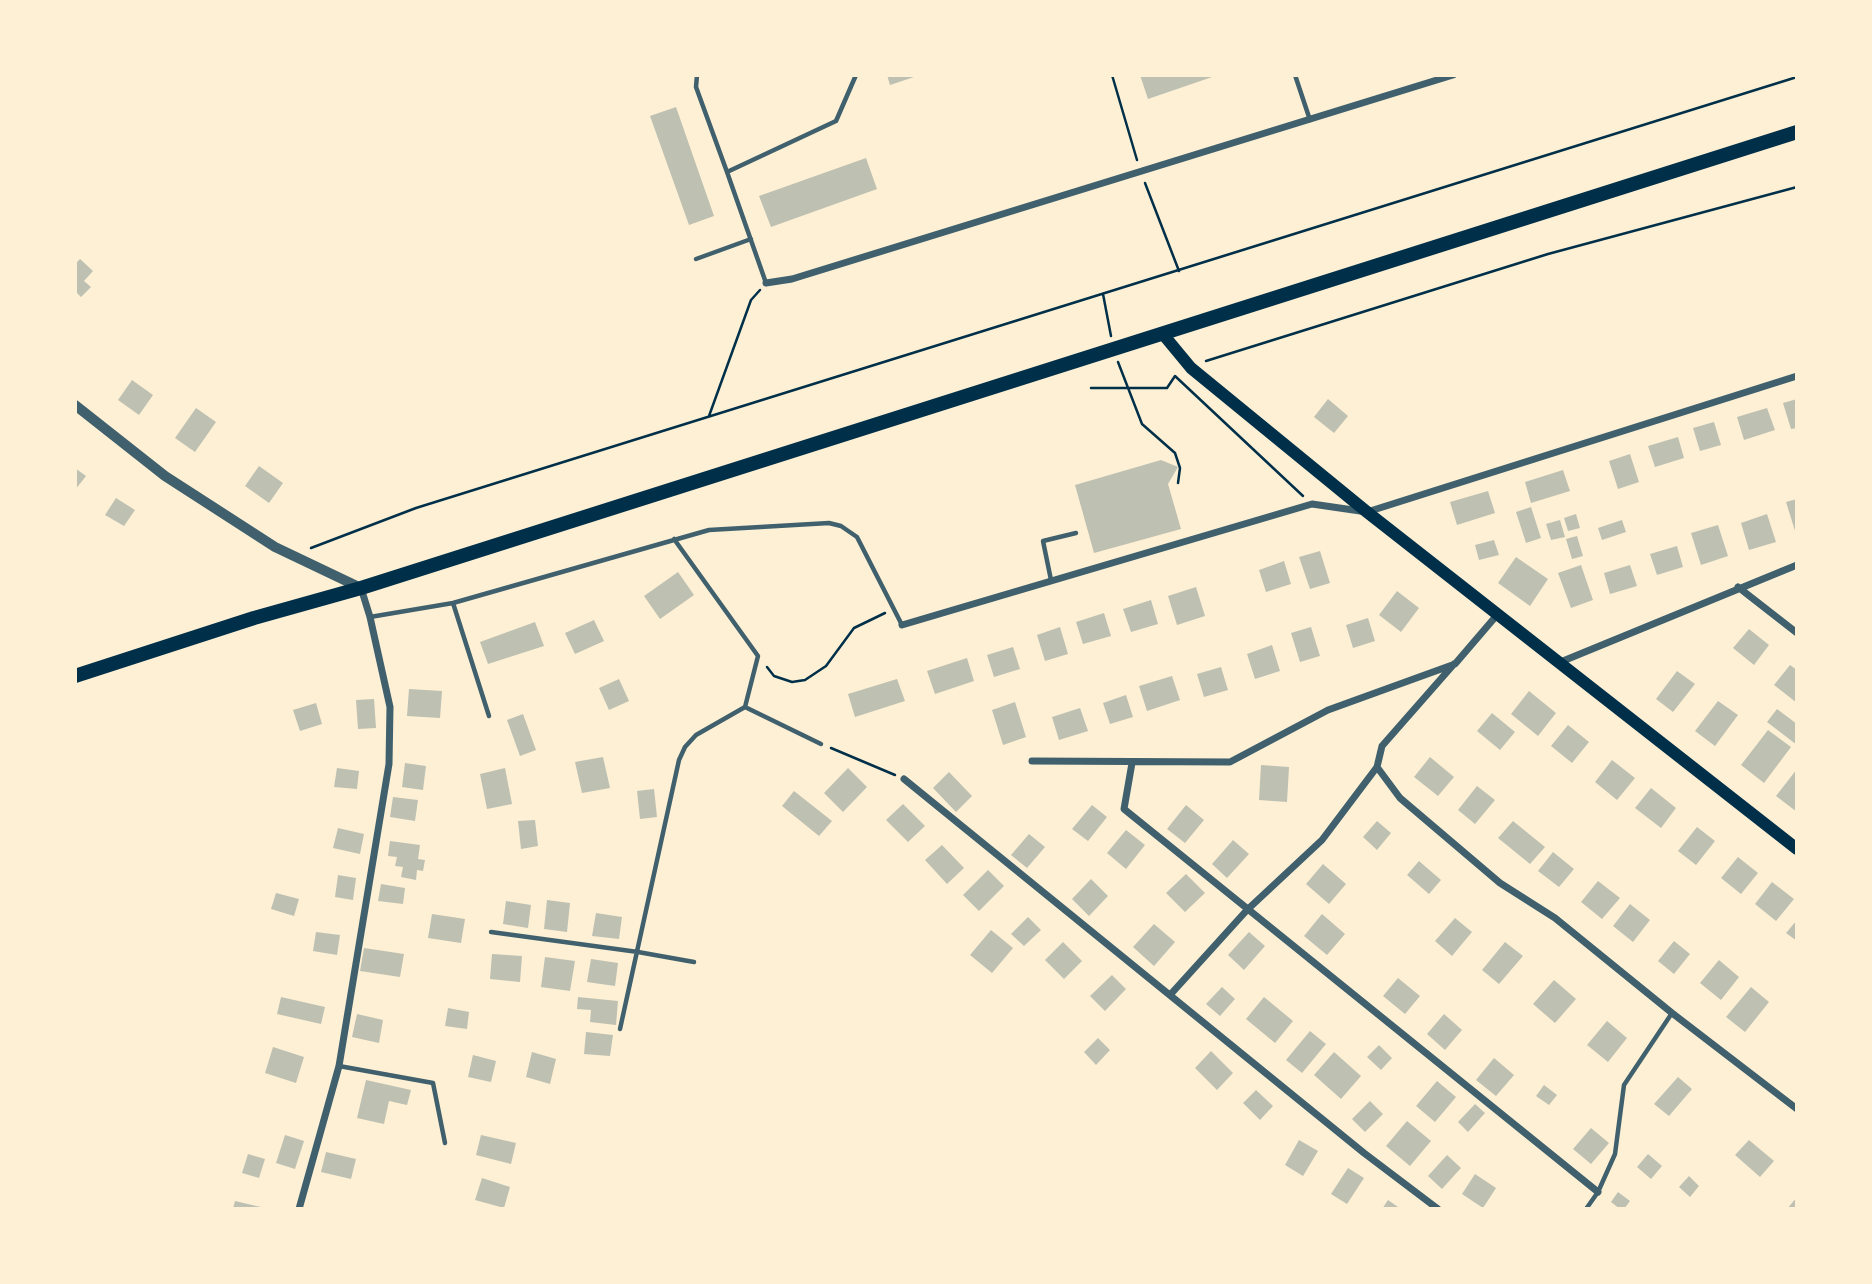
<!DOCTYPE html>
<html>
<head>
<meta charset="utf-8">
<style>
	body { margin:0 }
	#map { position:relative; width:1872px; height:1284px; overflow:hidden; background:#fdf0d5; font-family:"DM Sans",sans-serif }
	canvas { display:block }
	.frame { position:absolute; inset:0; border:77px solid #fdf0d5; pointer-events:none }
</style>
</head>
<body>
<div id="map">
<canvas width="1872" height="1284"></canvas>
<div class="frame"></div>
</div>
<script>
const g = document.querySelector('canvas').getContext('2d');
g.lineJoin = 'round';
function fillPath(path, color) {
  g.fillStyle = color;
  g.fill(path, 'evenodd');
}
function poly(rows) {
  const path = new Path2D();
  for (const r of rows) {
    path.moveTo(r[0], r[1]);
    for (let i = 2; i < r.length; i += 2) path.lineTo(r[i], r[i + 1]);
  }
  return path;
}
function strokePath(path, color, width, dash) {
  g.strokeStyle = color;
  g.lineWidth = width;
  g.lineCap = dash ? 'butt' : 'round';
  g.setLineDash(dash || []);
  g.stroke(path);
}
fillPath(poly([
	[887,75,917,75,917,76,890,85],
	[1140,75,1215,75,1215,76,1148,99],
	[676,107,714,216,689,225,650,116],
	[866,158,877,189,771,227,759,196],
	[80,259,93,271,84,281,91,287,81,297,75,291,75,264],
	[132,380,153,395,139,415,118,400],
	[1328,399,1348,416,1334,433,1314,417],
	[1797,399,1797,428,1791,429,1783,403],
	[196,408,216,422,195,452,175,438],
	[1767,408,1775,430,1744,440,1737,417],
	[1714,422,1721,445,1700,451,1693,428],
	[1678,437,1684,458,1655,467,1648,446],
	[1630,454,1639,482,1618,489,1609,461],
	[1161,460,1178,467,1168,484,1181,529,1094,553,1075,485],
	[259,466,283,483,269,503,245,486],
	[75,468,86,476,75,490],
	[1563,470,1570,491,1531,503,1525,482],
	[1488,491,1495,513,1457,525,1450,502],
	[116,498,135,510,124,526,105,515],
	[1797,499,1797,534,1796,534,1786,502],
	[1531,507,1541,538,1526,543,1516,512],
	[1576,514,1580,528,1568,531,1564,518],
	[1767,514,1776,542,1749,550,1741,523],
	[1560,520,1565,537,1551,540,1546,524],
	[1622,520,1626,532,1602,540,1598,528],
	[1718,525,1728,556,1701,565,1691,533],
	[1577,536,1583,556,1572,559,1566,539],
	[1494,540,1499,555,1479,560,1475,545],
	[1677,546,1683,567,1657,575,1650,554],
	[1320,551,1330,583,1310,589,1299,557],
	[1516,557,1548,579,1530,606,1498,583],
	[1284,561,1291,584,1266,592,1259,570],
	[1581,565,1593,600,1571,608,1558,573],
	[1630,565,1637,586,1610,594,1604,573],
	[678,572,694,595,660,619,644,596],
	[1196,587,1205,616,1177,625,1168,596],
	[1397,591,1419,608,1401,632,1379,615],
	[1151,600,1158,624,1131,632,1123,609],
	[1104,613,1111,636,1083,644,1076,622],
	[1368,618,1375,641,1353,648,1346,625],
	[594,620,604,641,575,654,565,633],
	[535,622,544,646,488,664,480,642],
	[1060,627,1068,654,1045,661,1037,635],
	[1311,627,1320,656,1300,662,1291,633],
	[1749,629,1769,645,1754,665,1733,648],
	[1272,645,1280,671,1255,679,1247,654],
	[1013,647,1020,669,994,677,987,655],
	[967,658,974,681,935,694,927,671],
	[1790,665,1797,670,1797,703,1774,685],
	[1221,667,1228,690,1204,697,1197,674],
	[1677,671,1695,684,1673,712,1656,699],
	[1172,676,1180,700,1147,711,1139,686],
	[619,679,629,701,609,710,599,688],
	[897,679,905,701,855,717,848,694],
	[409,689,442,691,440,718,407,716],
	[1529,691,1556,713,1538,736,1511,714],
	[1126,695,1133,717,1110,724,1103,703],
	[374,699,376,728,358,729,356,700],
	[1718,701,1738,715,1715,746,1695,731],
	[1015,702,1026,737,1003,745,992,710],
	[316,703,322,724,300,731,293,710],
	[1080,708,1088,731,1059,740,1052,717],
	[1777,709,1797,724,1797,745,1767,722],
	[1492,713,1515,732,1500,750,1477,731],
	[523,714,536,750,520,756,507,720],
	[1568,725,1589,742,1572,763,1551,746],
	[1768,730,1791,747,1764,783,1741,765],
	[603,757,610,788,582,793,575,762],
	[1430,757,1454,777,1438,796,1414,777],
	[1612,760,1635,778,1617,800,1595,782],
	[405,763,426,766,423,790,402,787],
	[1261,765,1289,767,1287,802,1259,800],
	[337,768,359,771,357,789,334,787],
	[505,768,512,804,487,809,480,774],
	[848,768,867,787,843,812,824,793],
	[1797,769,1797,812,1776,796],
	[949,772,972,796,956,812,933,788],
	[1477,786,1495,800,1475,824,1458,810],
	[1651,788,1676,808,1661,828,1635,808],
	[654,789,657,817,640,819,637,791],
	[794,791,832,821,819,836,782,806],
	[393,797,418,800,415,821,390,817],
	[903,804,925,826,908,842,886,820],
	[1092,805,1107,817,1088,841,1072,829],
	[1186,805,1204,820,1185,843,1167,829],
	[535,820,538,846,521,849,518,821],
	[1377,821,1391,833,1377,850,1363,837],
	[1513,821,1545,847,1530,864,1498,838],
	[1697,827,1715,841,1696,865,1678,851],
	[338,828,364,834,360,854,333,848],
	[1126,830,1145,845,1126,869,1107,853],
	[1029,834,1045,847,1027,868,1011,855],
	[1233,840,1249,854,1227,878,1212,864],
	[390,841,420,845,418,859,425,860,423,871,417,870,416,880,401,877,403,867,395,866,397,857,388,856],
	[942,845,964,868,947,884,925,860],
	[1553,852,1574,869,1559,887,1538,871],
	[1738,857,1758,873,1741,894,1721,878],
	[1419,861,1441,880,1429,894,1407,875],
	[1323,864,1346,884,1329,904,1306,884],
	[988,870,1004,886,979,911,963,895],
	[1186,874,1205,893,1185,912,1166,893],
	[338,875,356,878,353,900,335,897],
	[1091,879,1108,896,1089,916,1072,899],
	[1598,881,1620,898,1602,919,1581,902],
	[1772,882,1794,899,1776,921,1755,904],
	[381,884,405,888,403,904,378,901],
	[276,893,299,899,294,916,271,909],
	[547,900,570,903,567,932,544,929],
	[506,901,531,905,528,928,503,924],
	[1630,904,1650,920,1633,942,1613,926],
	[596,913,622,917,619,939,592,936],
	[432,914,465,919,461,943,428,938],
	[1322,914,1345,934,1327,955,1304,936],
	[1028,917,1041,930,1024,946,1011,934],
	[1455,918,1472,932,1452,956,1435,941],
	[1797,920,1797,941,1786,933],
	[1154,924,1175,942,1154,966,1133,947],
	[991,930,1013,948,992,973,970,955],
	[316,932,340,935,337,955,313,951],
	[1249,932,1265,946,1244,970,1228,955],
	[1674,941,1690,954,1674,974,1658,961],
	[1063,942,1082,961,1064,979,1045,960],
	[1505,942,1523,956,1499,984,1482,970],
	[364,948,404,954,400,977,360,971],
	[492,954,522,956,520,982,490,979],
	[545,957,575,961,570,991,541,987],
	[591,959,618,963,615,986,587,982],
	[1719,960,1739,977,1721,1000,1700,983],
	[1112,975,1126,989,1105,1011,1090,996],
	[1398,978,1420,996,1405,1014,1383,996],
	[1554,980,1576,999,1555,1023,1533,1004],
	[1222,987,1235,999,1220,1016,1206,1004],
	[1751,987,1769,1002,1745,1032,1726,1017],
	[281,997,325,1007,321,1024,277,1014],
	[578,997,618,1001,616,1025,590,1022,591,1010,577,1009],
	[1264,997,1293,1021,1275,1043,1246,1019],
	[448,1008,469,1012,467,1029,445,1026],
	[357,1014,383,1020,379,1043,352,1037],
	[1444,1014,1462,1030,1445,1050,1427,1034],
	[1607,1021,1627,1038,1608,1062,1587,1045],
	[1310,1031,1326,1044,1302,1073,1286,1060],
	[586,1032,613,1035,610,1056,584,1054],
	[1098,1038,1110,1050,1096,1065,1084,1052],
	[1379,1045,1392,1058,1381,1070,1367,1057],
	[273,1047,304,1057,296,1083,265,1073],
	[1211,1051,1233,1073,1217,1090,1195,1068],
	[532,1052,556,1059,550,1084,526,1077],
	[1334,1052,1361,1076,1341,1099,1314,1075],
	[473,1055,496,1061,491,1082,468,1077],
	[1494,1058,1514,1075,1496,1096,1476,1080],
	[1678,1077,1692,1089,1669,1116,1654,1104],
	[366,1080,411,1090,407,1105,389,1101,384,1124,357,1118],
	[1437,1081,1456,1097,1435,1122,1416,1106],
	[1544,1085,1557,1095,1549,1105,1536,1096],
	[1256,1090,1273,1106,1260,1120,1243,1103],
	[1370,1101,1383,1114,1365,1132,1352,1119],
	[1475,1104,1485,1113,1468,1132,1458,1122],
	[1407,1121,1431,1141,1410,1166,1386,1146],
	[1591,1128,1609,1143,1591,1164,1573,1149],
	[285,1135,304,1141,295,1169,276,1163],
	[481,1135,516,1143,511,1164,476,1155],
	[1299,1140,1318,1151,1303,1176,1285,1165],
	[1749,1140,1774,1161,1760,1177,1735,1155],
	[326,1152,356,1159,351,1179,321,1172],
	[248,1154,265,1159,259,1178,242,1173],
	[1648,1154,1662,1166,1651,1179,1637,1167],
	[1447,1155,1461,1168,1442,1189,1428,1176],
	[1348,1168,1364,1178,1347,1204,1331,1194],
	[1475,1174,1496,1188,1483,1208,1462,1194],
	[1689,1176,1699,1186,1690,1197,1679,1187],
	[482,1178,510,1187,504,1208,475,1200],
	[1618,1192,1630,1201,1624,1209,1620,1209,1611,1202],
	[1797,1197,1797,1209,1787,1209],
	[1388,1200,1401,1209,1382,1209],
	[235,1201,265,1208,264,1209,233,1209]
]), '#bec0b2');
strokePath(poly([
	[1112,75,1137,160],
	[1145,183,1179,271],
	[1103,294,1111,336],
	[1206,361,1548,254,1797,187],
	[1118,362,1142,424,1175,453,1180,468,1178,483],
	[1091,388,1167,388,1175,376,1303,496],
	[709,416,751,300,760,290],
	[311,548,416,508,1797,77],
	[767,667,774,676,792,682,805,680,826,666,854,628,885,613],
	[831,748,895,775]
]), '#003049', 2.5);
strokePath(poly([
	[697,75,696,87,727,172],
	[1295,75,1310,120],
	[696,259,751,239],
	[766,283,727,172,836,121,856,75],
	[1051,580,1043,541,1076,533],
	[453,603,489,716],
	[370,617,453,603,709,530,829,523,841,526,857,537,902,625],
	[745,707,821,744],
	[491,932,638,952,694,962],
	[620,1029,679,760,685,747,696,735,745,707,758,656,674,539],
	[339,1066,433,1083,445,1143],
	[1586,1209,1598,1192,1615,1154,1624,1085,1672,1013]
]), '#3f606c', 4.5);
strokePath(poly([
	[766,283,792,279,1453,75],
	[1738,587,1797,633],
	[902,625,1312,504,1367,512,1797,376],
	[1558,663,1797,565],
	[1032,761,1230,762,1328,710,1455,664,1497,615],
	[1132,763,1124,809,1598,1192],
	[1377,767,1400,798,1500,883,1555,918,1672,1013,1797,1109],
	[904,779,1364,1153,1438,1209],
	[1170,995,1247,910,1322,840,1377,767,1382,746,1454,664],
	[299,1209,339,1066,389,764,390,707,370,617,361,588]
]), '#3f606c', 7);
strokePath(poly([
	[75,405,165,476,275,547,361,588]
]), '#3f606c', 10);
strokePath(poly([
	[1162,333,1191,368,1367,512,1797,849]
]), '#003049', 12);
strokePath(poly([
	[75,676,254,618,361,588,1797,132]
]), '#003049', 14);
</script>
</body>
</html>
